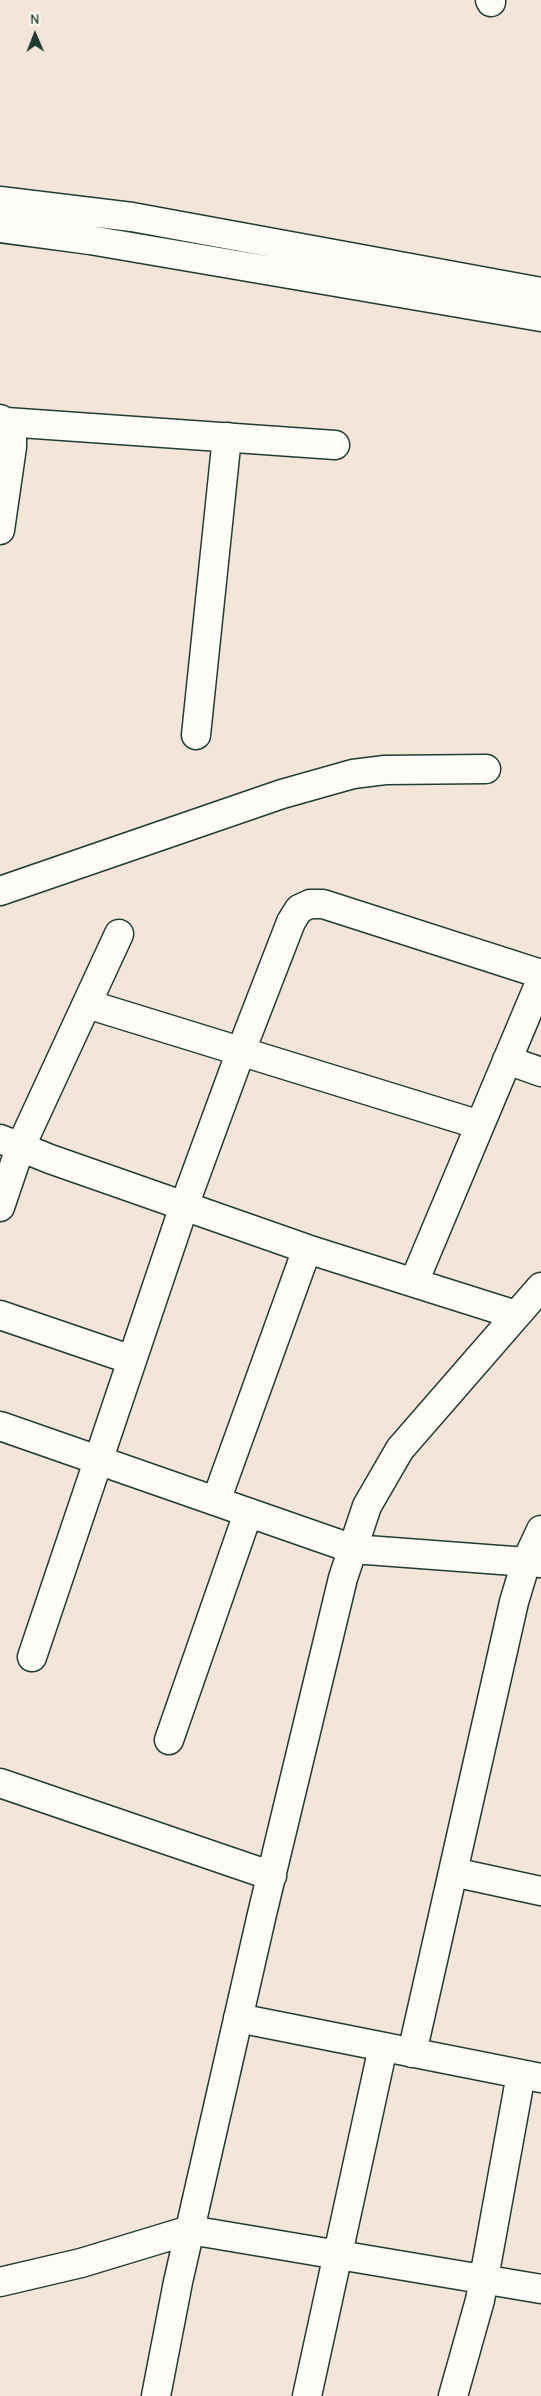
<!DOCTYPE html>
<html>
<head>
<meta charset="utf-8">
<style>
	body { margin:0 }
	#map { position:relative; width:541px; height:2396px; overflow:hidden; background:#f3e6d8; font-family:"Comic Neue",sans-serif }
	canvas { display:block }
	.north { position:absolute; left:10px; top:10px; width:50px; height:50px; -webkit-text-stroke:4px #fdfcf7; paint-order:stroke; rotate:359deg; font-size:14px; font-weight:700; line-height:20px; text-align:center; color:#1f3d34 }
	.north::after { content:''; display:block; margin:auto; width:18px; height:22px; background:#1f3d34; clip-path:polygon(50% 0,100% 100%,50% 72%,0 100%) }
</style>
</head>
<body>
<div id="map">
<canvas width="541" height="2396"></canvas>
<div class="north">N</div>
</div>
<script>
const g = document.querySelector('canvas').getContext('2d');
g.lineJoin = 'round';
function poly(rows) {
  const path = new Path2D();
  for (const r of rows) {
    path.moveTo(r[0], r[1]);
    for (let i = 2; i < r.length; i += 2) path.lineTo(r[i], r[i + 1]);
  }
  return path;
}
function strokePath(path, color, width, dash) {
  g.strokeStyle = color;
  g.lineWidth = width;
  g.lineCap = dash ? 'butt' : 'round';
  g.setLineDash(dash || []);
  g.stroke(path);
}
const minor = poly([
	[490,0,491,2],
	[0,419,6,422,12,433,12,447,0,530],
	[6,422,335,445],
	[196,735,227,437],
	[0,891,282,794,353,774,385,770,486,769],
	[87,1004,480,1125],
	[507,1060,541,1072],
	[0,1139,50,1159,307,1249,516,1315],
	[0,1207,20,1148,119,934],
	[414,1282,541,980],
	[0,1315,132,1360],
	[0,1426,353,1549,541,1563],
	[216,1501,307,1249],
	[32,1657,184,1206,241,1051,291,922,299,909,310,904,323,904,541,974],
	[169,1740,248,1513],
	[0,1783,272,1876],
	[453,1872,541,1891],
	[238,2018,541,2078],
	[412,2053,514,1602,526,1562,541,1530],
	[0,2282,81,2263,190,2230,541,2289],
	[156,2396,178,2282,262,1914,343,1578,367,1506,400,1449,541,1287],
	[307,2396,383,2047],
	[453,2396,480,2300,521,2074]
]);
const major = poly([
	[0,201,132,217,541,292],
	[0,228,90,240,541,317]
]);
strokePath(minor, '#1f3d34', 31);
strokePath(major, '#1f3d34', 31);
strokePath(minor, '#fdfcf7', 28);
strokePath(major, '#fdfcf7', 28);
</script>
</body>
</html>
